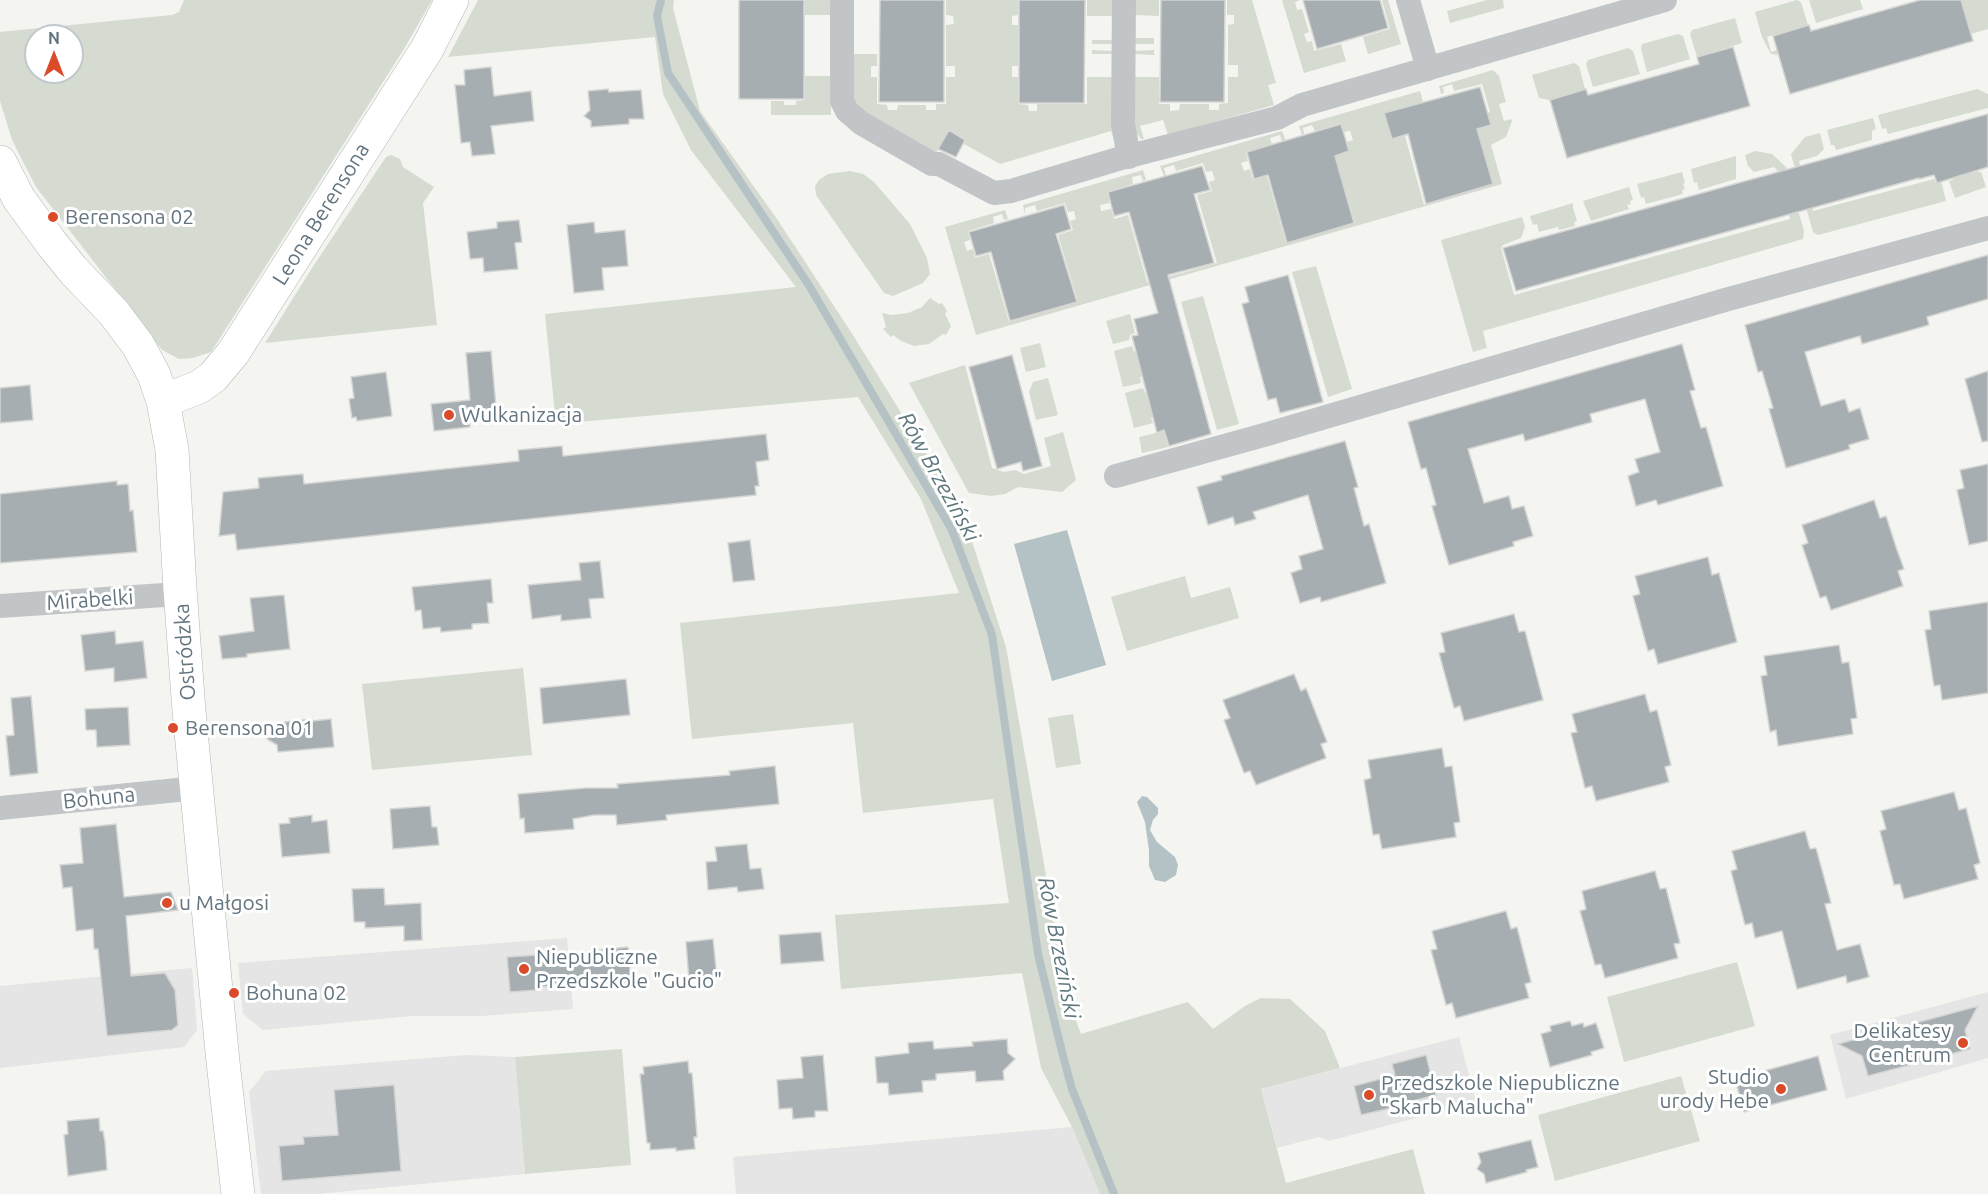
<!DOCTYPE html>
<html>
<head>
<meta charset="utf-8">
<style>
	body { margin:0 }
	#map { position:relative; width:1988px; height:1194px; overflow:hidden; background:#f4f4f0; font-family:Ubuntu,sans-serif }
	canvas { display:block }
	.north { position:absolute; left:24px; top:24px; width:60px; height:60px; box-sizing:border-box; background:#fff; border:2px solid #c1c8cc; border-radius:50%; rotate:0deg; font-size:16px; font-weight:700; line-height:24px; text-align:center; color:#647580 }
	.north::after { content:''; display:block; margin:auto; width:21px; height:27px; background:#db4a29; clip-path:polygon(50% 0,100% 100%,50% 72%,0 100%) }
</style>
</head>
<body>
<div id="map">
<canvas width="1988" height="1194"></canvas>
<div class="north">N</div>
</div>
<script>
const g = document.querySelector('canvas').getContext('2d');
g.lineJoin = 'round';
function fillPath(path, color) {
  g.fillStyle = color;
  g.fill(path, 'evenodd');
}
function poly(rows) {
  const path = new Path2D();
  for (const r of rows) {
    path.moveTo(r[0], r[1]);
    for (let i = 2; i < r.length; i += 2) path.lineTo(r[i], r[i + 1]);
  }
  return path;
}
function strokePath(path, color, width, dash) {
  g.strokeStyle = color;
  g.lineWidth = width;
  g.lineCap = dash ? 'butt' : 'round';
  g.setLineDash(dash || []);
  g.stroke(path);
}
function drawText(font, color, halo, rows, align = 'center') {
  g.font = font + ' Ubuntu,sans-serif';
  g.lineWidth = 6;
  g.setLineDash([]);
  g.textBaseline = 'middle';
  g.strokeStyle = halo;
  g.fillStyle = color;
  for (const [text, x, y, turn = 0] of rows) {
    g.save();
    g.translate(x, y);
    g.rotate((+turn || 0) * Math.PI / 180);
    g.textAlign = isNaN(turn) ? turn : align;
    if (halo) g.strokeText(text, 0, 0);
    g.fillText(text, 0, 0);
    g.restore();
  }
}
fillPath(poly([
	[567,938,573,1009,482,1016,411,1016,263,1030,243,1014,238,963],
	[192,968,197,1030,184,1047,0,1068,0,986],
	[1988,992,1988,1058,1846,1099,1830,1035],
	[1459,1037,1476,1102,1329,1141,1319,1137,1277,1148,1261,1089],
	[466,1055,515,1057,525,1174,318,1194,261,1194,249,1092,266,1071],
	[1072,1127,1100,1194,736,1194,733,1157]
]), '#e4e5e4');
fillPath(poly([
	[184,0,432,0,404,49,211,352,193,358,179,359,162,350,36,187,12,140,0,101,0,32,172,15,179,12],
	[36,36,72,36,72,72,36,72],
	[478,0,674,0,673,8,700,111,777,219,851,332,944,482,970,535,1006,647,1051,904,1062,984,1081,1034,1188,1002,1213,1029,1245,1006,1261,998,1290,999,1325,1031,1340,1068,1261,1089,1286,1183,1413,1149,1425,1194,1100,1194,1072,1127,1041,1068,1022,973,841,989,835,915,1009,903,993,799,863,813,853,723,692,739,680,623,959,593,921,499,858,397,556,424,545,314,796,287,691,150,663,94,655,37,448,57],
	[805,0,832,0,832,15,805,15],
	[946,0,1018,0,1018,15,1012,16,1012,25,1018,25,1018,66,1012,66,1012,77,1018,77,1018,104,1028,105,1029,111,1037,111,1037,104,1087,104,1087,77,1113,77,1113,54,1092,54,1092,50,1114,51,1117,148,1111,131,1000,164,964,144,966,140,949,129,934,157,876,123,858,108,851,91,851,54,877,54,877,66,871,66,871,77,877,77,877,104,887,105,888,110,897,110,898,105,926,105,926,110,936,110,936,104,946,104,946,77,955,77,955,66,946,66,946,25,954,24,953,16,946,15],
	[1087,0,1115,0,1113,44,1092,44,1092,40,1113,40,1112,16,1087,16],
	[1132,0,1159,0,1159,16,1134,15,1134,38,1154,38,1154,44,1133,44],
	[1227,0,1252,0,1276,83,1268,85,1274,105,1168,135,1163,120,1140,126,1144,139,1141,139,1132,127,1133,51,1154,50,1154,55,1134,54,1135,77,1159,77,1159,104,1170,104,1170,111,1179,110,1180,104,1209,104,1209,110,1219,110,1219,104,1228,103,1228,77,1238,77,1238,65,1228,65,1228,25,1234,24,1234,15,1227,15],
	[1282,0,1300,0,1295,2,1297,10,1302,9,1309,32,1304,34,1307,42,1312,41,1314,51,1341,44,1346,61,1304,73],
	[1382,0,1388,0,1401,44,1368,54,1363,37,1390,29],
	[1487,0,1503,0,1504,8,1450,23,1447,11],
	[1797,0,1801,2,1808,25,1767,37,1771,52,1777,50,1779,55,1771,54,1762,37,1755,12],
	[1809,0,1860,0,1863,9,1816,23],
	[1961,0,1988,0,1988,29,1971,34],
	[1735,18,1742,43,1697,57,1690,34,1692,30],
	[1678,34,1683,36,1690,59,1647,72,1641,49,1642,44],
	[1628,48,1633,51,1640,74,1593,87,1586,64,1588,60],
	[1574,63,1579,66,1585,89,1549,100,1539,98,1532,75],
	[1493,70,1499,76,1506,102,1499,104,1504,121,1511,119,1512,121,1506,137,1491,145,1502,184,976,335,945,227,1005,210,1008,219,1004,220,1002,214,993,217,994,223,968,231,970,240,964,242,967,251,973,249,975,258,989,254,1009,322,1078,302,1058,235,1073,230,1070,221,1076,219,1074,211,1068,212,1065,203,1037,211,1035,205,1025,208,1025,215,1023,205,1143,170,1146,180,1143,181,1141,175,1132,177,1133,184,1107,192,1110,203,1100,205,1101,211,1111,209,1114,219,1128,215,1147,282,1182,273,1217,263,1197,195,1212,191,1209,182,1215,180,1212,171,1206,172,1203,163,1176,171,1174,165,1164,168,1166,176,1164,176,1160,166,1282,131,1286,141,1282,142,1280,135,1270,138,1272,145,1246,153,1248,161,1241,163,1244,171,1250,169,1253,180,1267,176,1286,243,1355,223,1335,156,1349,151,1347,142,1353,140,1350,131,1344,132,1341,123,1315,131,1312,125,1303,128,1304,134,1302,135,1299,126,1420,91,1423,102,1384,113,1392,139,1405,136,1424,205,1493,184,1473,116,1490,112,1482,84,1454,91,1452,84,1443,87,1444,93,1441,94,1439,86],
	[805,76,831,76,831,115,771,115,771,101,784,101,784,105,796,105,796,101,805,100],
	[1977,89,1988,94,1988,108,1888,134,1886,128,1882,129,1878,115],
	[1873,118,1876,129,1872,131,1872,140,1836,150,1834,145,1831,145,1827,130],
	[1820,133,1824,149,1817,156,1799,161,1813,211,1934,179,1935,182,1941,181,1946,201,1818,235,1813,232,1791,154,1805,137],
	[1755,151,1772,154,1786,167,1804,231,1803,239,1483,331,1487,348,1473,352,1441,240,1522,217,1525,227,1521,238,1503,245,1501,248,1514,295,1790,219,1777,170,1774,167,1754,172,1748,166,1745,155],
	[391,155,400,159,403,167,434,187,423,203,437,325,265,343,314,265,386,157],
	[1736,156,1736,179,1699,190,1697,182,1694,183,1691,169],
	[1976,167,1978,172,1981,172,1986,187,1955,198,1949,181,1953,180,1951,175],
	[850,171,863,174,874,182,910,224,927,258,930,274,923,283,893,296,884,293,816,195,815,186,819,180,828,174],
	[1682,172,1685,183,1683,184,1685,189,1682,190,1683,194,1646,204,1644,197,1641,198,1637,184],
	[1629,187,1633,200,1630,201,1631,204,1627,205,1629,209,1591,221,1583,201],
	[1573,203,1573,208,1577,221,1574,222,1575,226,1559,230,1558,227,1539,232,1537,224,1533,225,1530,216],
	[1316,266,1352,389,1328,397,1292,272],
	[1203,296,1239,424,1217,430,1181,302],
	[930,298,939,304,942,303,947,311,945,314,951,326,946,335,943,334,929,344,914,346,901,341,893,335,891,337,883,329,886,327,882,313,891,315,908,313,922,307],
	[1130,314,1135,333,1130,335,1129,340,1113,344,1106,321],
	[1040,343,1046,367,1026,372,1020,348],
	[1132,346,1134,352,1140,351,1147,375,1140,377,1141,383,1123,387,1114,351],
	[965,365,992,468,1004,472,1015,470,1024,474,1051,466,1044,438,1063,432,1076,480,1062,492,1018,487,1005,494,991,496,969,493,909,383],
	[1048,378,1058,415,1036,420,1029,392,1033,382],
	[1143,388,1145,393,1151,392,1158,416,1151,418,1153,423,1134,428,1125,393],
	[1164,431,1168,447,1142,453,1139,437],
	[1185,576,1191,598,1230,587,1239,618,1127,651,1111,597],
	[523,668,532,755,372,770,362,684],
	[1073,714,1081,764,1056,768,1048,718],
	[1737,962,1755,1026,1624,1062,1607,997],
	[622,1049,631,1165,525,1174,515,1057],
	[1681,1076,1700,1141,1555,1181,1538,1115]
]), '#d5dbd1');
fillPath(poly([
	[1067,530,1106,665,1052,681,1014,544],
	[1142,796,1147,797,1158,808,1158,814,1153,820,1150,830,1157,842,1175,857,1178,865,1176,875,1165,882,1155,880,1149,866,1149,850,1145,822,1137,802]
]), '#b5c2c5');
strokePath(poly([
	[661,0,657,16,668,73,810,287,952,530,992,635,1038,954,1062,1052,1072,1089,1114,1194]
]), '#b5c2c5', 8);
const building = poly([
	[739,0,804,0,804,99,739,99,739,0],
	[880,0,944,0,944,102,879,102,880,0],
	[1019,0,1085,0,1084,103,1019,103,1019,0],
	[1161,0,1225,0,1224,102,1160,102,1161,0],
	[1303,0,1380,0,1388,28,1317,49,1303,0],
	[1920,0,1961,0,1973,41,1790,94,1773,36,1809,25,1811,31,1920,0],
	[1733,47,1750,106,1567,158,1550,100,1586,89,1588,95,1699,64,1697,57,1733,47],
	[491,67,494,96,531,91,534,121,491,126,495,154,472,156,470,142,461,143,455,85,465,85,464,70,491,67],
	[1480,87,1491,125,1477,129,1493,184,1426,204,1408,134,1392,139,1384,113,1480,87],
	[608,89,609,92,641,90,644,119,629,119,629,124,591,127,591,121,584,116,590,110,588,91,608,89],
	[1988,114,1988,167,1937,183,1934,175,1919,179,1919,178,1516,291,1503,248,1988,114],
	[1341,124,1349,151,1335,156,1354,223,1287,243,1268,175,1254,179,1247,152,1341,124],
	[949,130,965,140,956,157,938,149,949,130],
	[1202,166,1210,190,1194,194,1214,263,1168,275,1211,434,1169,446,1164,430,1157,433,1132,336,1138,335,1134,319,1158,313,1129,212,1114,216,1108,192,1202,166],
	[1064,205,1071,229,1056,234,1077,302,1010,321,991,252,976,256,969,232,1064,205],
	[519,220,522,242,515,243,518,269,484,272,483,258,470,259,467,232,497,228,497,222,519,220],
	[594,222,595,233,625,230,628,266,602,268,604,290,574,293,567,225,594,222],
	[1988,255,1988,299,1927,317,1929,325,1862,344,1860,336,1805,352,1821,406,1845,399,1849,412,1860,408,1869,439,1849,445,1850,449,1786,468,1769,409,1773,408,1762,371,1758,372,1745,325,1988,255],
	[1288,275,1323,402,1280,413,1276,398,1268,400,1242,304,1249,302,1245,287,1288,275],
	[1682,344,1695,390,1690,391,1701,428,1706,427,1723,486,1658,505,1656,500,1636,506,1628,476,1639,472,1635,459,1660,452,1645,399,1590,414,1592,422,1525,441,1523,434,1468,449,1484,503,1509,496,1512,509,1524,506,1533,536,1513,542,1514,546,1449,565,1432,506,1436,505,1426,468,1421,469,1408,422,1682,344],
	[491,351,497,418,469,420,470,427,434,431,431,404,470,400,466,353,491,351],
	[1012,355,1042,466,1023,471,1021,462,997,469,969,367,1012,355],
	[1988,371,1988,441,1982,442,1965,379,1988,371],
	[386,372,392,416,357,421,356,417,352,418,349,399,354,398,351,377,386,372],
	[30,385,33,420,0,423,0,388,30,385],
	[766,434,769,460,756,462,759,486,755,486,756,495,237,550,235,534,219,536,223,492,259,488,258,478,303,474,304,484,519,461,518,450,562,446,563,456,766,434],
	[1345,441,1358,487,1354,488,1364,526,1369,524,1386,583,1321,602,1320,597,1300,603,1291,573,1302,569,1299,556,1323,549,1308,495,1253,512,1256,519,1235,525,1233,517,1208,525,1197,487,1222,480,1221,476,1345,441],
	[1988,464,1988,541,1969,545,1957,490,1964,488,1960,470,1988,464],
	[117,481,117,485,128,484,130,511,133,510,137,552,0,563,0,494,117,481],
	[1874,500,1880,518,1886,516,1896,547,1904,569,1898,571,1903,586,1831,610,1826,596,1820,598,1802,545,1808,543,1802,525,1874,500],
	[750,540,755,580,733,582,728,543,750,540],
	[1708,557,1712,575,1719,573,1737,642,1658,664,1654,649,1648,651,1633,596,1640,594,1635,576,1708,557],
	[600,561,604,598,589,599,591,618,561,621,561,615,532,619,528,585,581,580,579,563,600,561],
	[491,579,493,603,487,603,489,623,472,624,472,629,441,632,440,627,423,629,421,610,415,611,412,587,491,579],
	[284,595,290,649,247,654,247,657,222,659,219,636,254,631,250,598,284,595],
	[1988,602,1988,693,1942,700,1940,685,1934,686,1925,630,1931,629,1929,611,1988,602],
	[1514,614,1519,632,1525,631,1543,700,1464,721,1460,706,1454,708,1439,653,1445,652,1441,633,1514,614],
	[115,631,116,644,143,641,147,678,114,682,114,668,85,671,81,635,115,631],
	[1839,645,1842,663,1849,662,1857,718,1851,719,1853,734,1778,746,1776,730,1770,732,1761,676,1767,675,1764,656,1839,645],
	[1294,674,1301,691,1306,688,1327,742,1321,744,1326,758,1256,785,1250,771,1244,773,1224,720,1230,718,1223,700,1294,674],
	[626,679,630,715,543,724,540,688,626,679],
	[1645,694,1650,712,1657,710,1671,765,1665,767,1669,782,1596,801,1592,786,1585,788,1571,733,1577,732,1572,714,1645,694],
	[31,696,38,773,10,776,6,736,14,735,11,698,31,696],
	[128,707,130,745,97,747,96,730,86,730,85,709,128,707],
	[312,719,312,721,331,719,334,747,278,752,277,745,267,739,284,722,312,719],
	[1442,748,1445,767,1452,766,1460,822,1454,823,1456,837,1382,849,1379,834,1373,835,1364,780,1371,778,1368,760,1442,748],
	[775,766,779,804,666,815,667,820,617,825,616,815,594,815,573,819,574,829,525,833,524,818,520,819,518,794,586,788,618,788,617,784,730,775,729,771,775,766],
	[1954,792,1959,810,1966,808,1980,863,1974,865,1978,879,1904,899,1900,884,1894,885,1880,831,1886,829,1881,811,1954,792],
	[430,806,432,827,437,827,439,845,393,849,390,809,430,806],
	[312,815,312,822,327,820,330,853,282,857,279,824,290,823,289,818,312,815],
	[116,824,124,897,171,892,178,910,126,916,131,976,165,973,175,990,178,1025,172,1030,107,1036,98,949,94,949,93,929,76,931,72,887,63,888,60,865,83,863,80,828,116,824],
	[1805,831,1810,849,1816,848,1831,903,1825,904,1837,950,1860,944,1869,977,1847,983,1846,976,1797,989,1782,931,1755,938,1752,923,1745,925,1731,871,1737,869,1732,851,1805,831],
	[747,844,750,869,761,868,764,889,738,892,737,887,708,890,706,862,717,861,715,847,747,844],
	[1655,871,1660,889,1666,888,1680,943,1674,944,1678,958,1605,978,1601,964,1595,965,1580,911,1586,909,1582,891,1655,871],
	[384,888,385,905,421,903,422,940,404,941,404,926,365,928,365,922,354,922,352,889,384,888],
	[1506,911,1511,929,1517,927,1531,982,1525,984,1529,998,1456,1018,1452,1003,1446,1005,1431,950,1437,949,1432,931,1506,911],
	[821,932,824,961,781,964,779,935,821,932],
	[713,939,717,978,689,981,686,942,713,939],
	[628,947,631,983,603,985,603,982,538,987,538,990,510,992,507,957,568,953,628,947],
	[1978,1006,1965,1030,1970,1049,1868,1076,1862,1056,1838,1044,1978,1006],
	[1570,1021,1572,1026,1583,1023,1584,1027,1596,1023,1604,1048,1591,1052,1592,1055,1550,1067,1541,1034,1551,1031,1550,1026,1570,1021],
	[1007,1039,1008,1053,1015,1059,1003,1071,1004,1080,976,1082,975,1071,936,1074,936,1080,922,1081,923,1092,889,1095,888,1083,877,1083,875,1057,909,1053,908,1043,933,1041,934,1049,973,1046,972,1042,1007,1039],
	[823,1055,828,1111,815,1111,815,1117,793,1119,792,1108,779,1109,777,1080,803,1078,801,1057,823,1055],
	[1426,1055,1436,1095,1413,1101,1414,1103,1361,1115,1354,1086,1395,1075,1392,1064,1426,1055],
	[1818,1056,1827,1090,1744,1112,1735,1079,1818,1056],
	[688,1061,689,1073,692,1073,694,1096,697,1137,694,1137,695,1149,676,1151,676,1148,650,1150,650,1143,647,1143,640,1074,644,1074,643,1067,688,1061],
	[394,1085,401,1171,282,1181,279,1146,304,1144,303,1137,338,1135,334,1090,394,1085],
	[99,1118,100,1131,103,1131,105,1142,107,1170,68,1176,64,1135,68,1134,67,1121,99,1118],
	[1531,1140,1538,1167,1526,1170,1527,1172,1486,1183,1484,1174,1477,1169,1481,1162,1478,1153,1531,1140]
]);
fillPath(building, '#a6aeb2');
strokePath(building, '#d5d5d3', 1.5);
const secondary = poly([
	[0,162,19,199,52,244,73,270,114,313,138,345,154,375,163,401,172,450,180,589,189,711,223,1062,238,1194],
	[163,401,199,387,213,377,233,353,427,49,452,0]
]);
strokePath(secondary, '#b2b7ba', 34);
strokePath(poly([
	[842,0,842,101,847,111,861,123,932,164,939,164,994,193,1011,191,1118,159,1277,118,1302,105,1665,0],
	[1124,0,1123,124,1129,157],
	[1408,0,1428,69],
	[1116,476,1264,435,1725,300,1988,228],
	[0,606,164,595,180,589],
	[0,808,197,788]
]), '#c2c5c8', 24);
strokePath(secondary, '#fff', 33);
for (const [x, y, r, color] of [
	[53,217,6,"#db4a29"],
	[449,415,6,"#db4a29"],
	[173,728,6,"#db4a29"],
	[167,903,6,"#db4a29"],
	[524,969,6,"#db4a29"],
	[234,993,6,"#db4a29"],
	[1963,1043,6,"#db4a29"],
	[1781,1089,6,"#db4a29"],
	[1369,1095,6,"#db4a29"]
]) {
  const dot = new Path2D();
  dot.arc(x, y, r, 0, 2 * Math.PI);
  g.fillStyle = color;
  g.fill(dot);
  strokePath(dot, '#fff', 2);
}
drawText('21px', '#647580', '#fff', [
	["Leona Berensona",321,214,-58],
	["Mirabelki",90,600,-4],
	["Ostródzka",185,652,-94],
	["Bohuna",99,798,-6]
]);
drawText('21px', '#647580', '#fff', [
	["Berensona 02",65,217],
	["Wulkanizacja",461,415],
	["Berensona 01",185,728],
	["u Małgosi",179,903],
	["Niepubliczne",536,957],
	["Przedszkole \"Gucio\"",536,981],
	["Bohuna 02",246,993],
	["Delikatesy",1951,1031,"right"],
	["Centrum",1951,1055,"right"],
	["Studio",1769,1077,"right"],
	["urody Hebe",1769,1101,"right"],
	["Przedszkole Niepubliczne",1381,1083],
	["\"Skarb Malucha\"",1381,1107]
], 'left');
drawText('italic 22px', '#5f777e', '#fff', [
	["Rów Brzeziński",939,477,61],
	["Rów Brzeziński",1059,948,79]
]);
</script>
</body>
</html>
